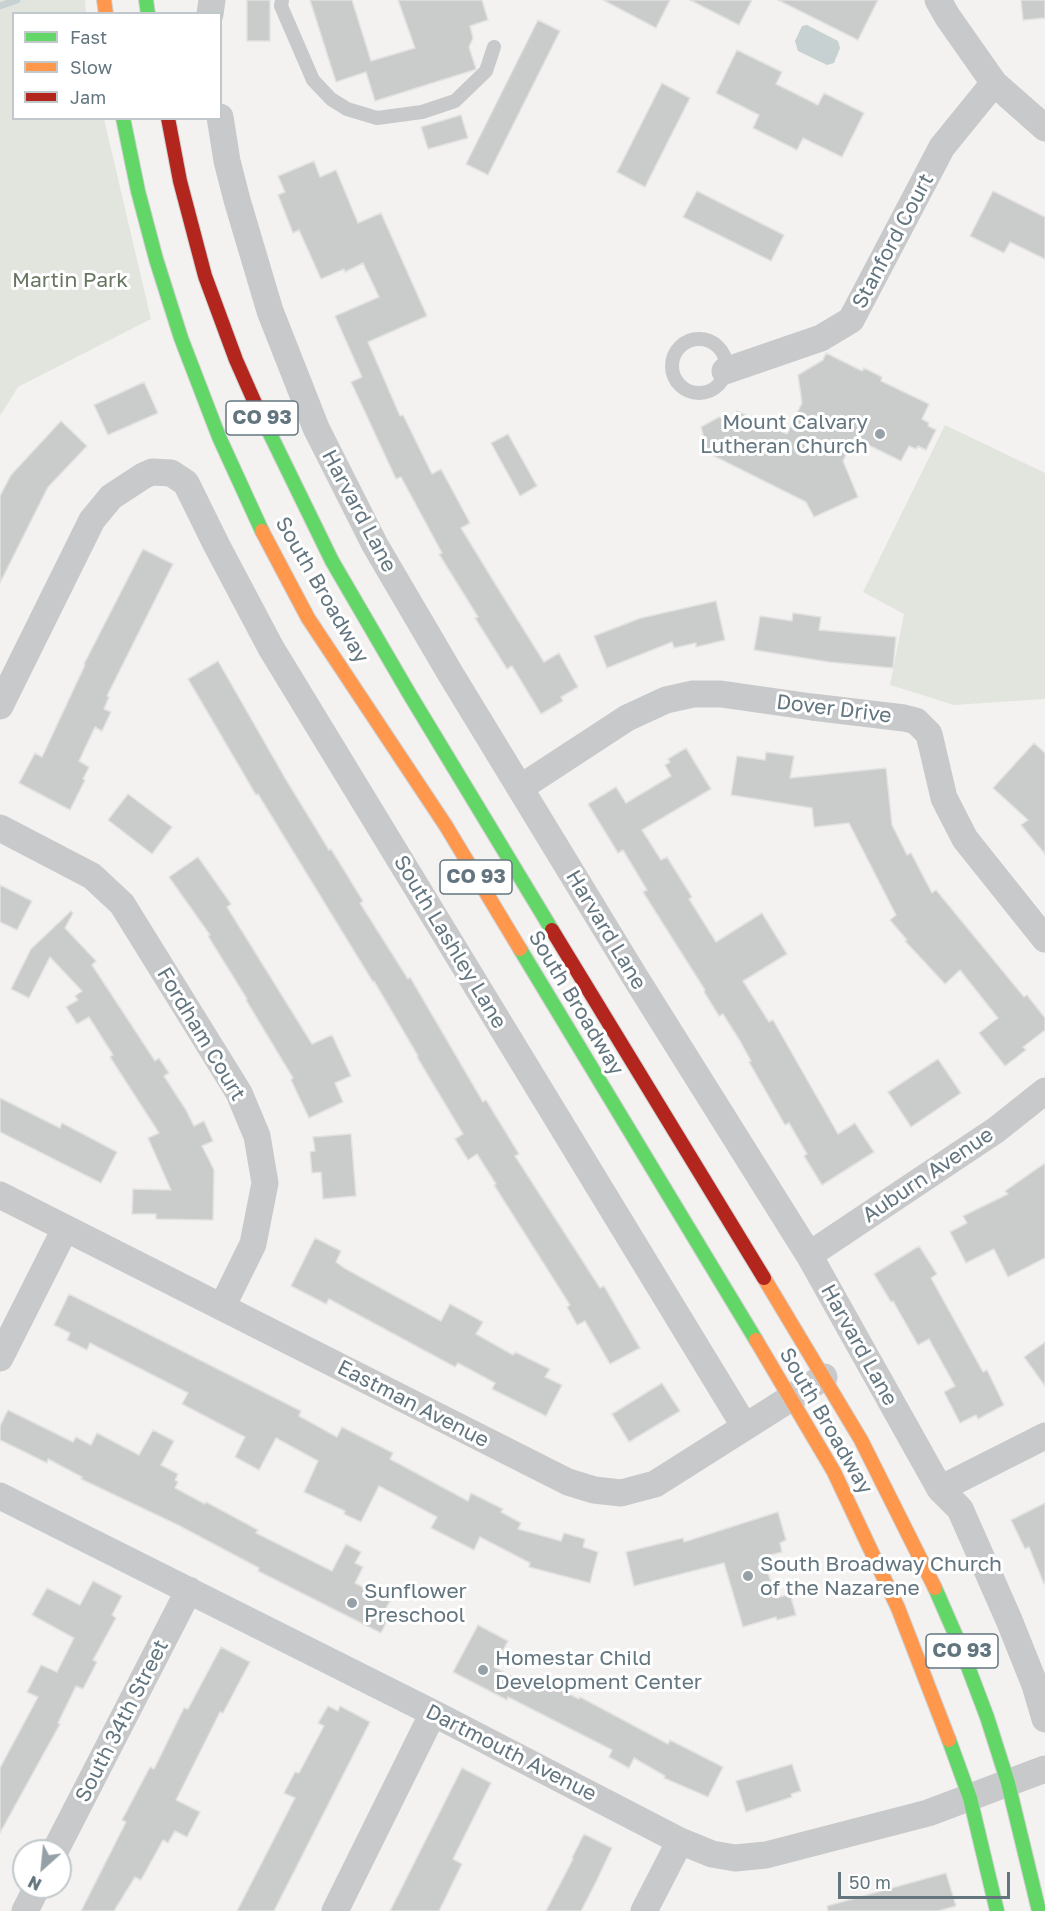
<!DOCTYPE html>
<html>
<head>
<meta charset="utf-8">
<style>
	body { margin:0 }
	#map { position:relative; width:1045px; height:1911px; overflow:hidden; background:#f3f2f0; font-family:"Golos Text",sans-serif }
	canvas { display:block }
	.legend { position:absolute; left:12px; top:12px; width:210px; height:108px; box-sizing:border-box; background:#fff; border:2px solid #c1c8cc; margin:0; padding:8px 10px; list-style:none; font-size:18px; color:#637680 }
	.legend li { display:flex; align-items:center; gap:12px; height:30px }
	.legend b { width:30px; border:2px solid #c1c8cc }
	.north { position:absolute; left:12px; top:1839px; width:60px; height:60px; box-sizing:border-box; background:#fff; border:2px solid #c1c8cc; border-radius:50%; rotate:207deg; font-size:16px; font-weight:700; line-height:24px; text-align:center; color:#637680 }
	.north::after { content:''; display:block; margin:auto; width:21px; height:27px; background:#95a1a7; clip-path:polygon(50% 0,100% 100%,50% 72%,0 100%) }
	.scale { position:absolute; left:838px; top:1872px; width:172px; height:27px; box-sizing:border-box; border:3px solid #637680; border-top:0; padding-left:8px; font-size:18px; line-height:21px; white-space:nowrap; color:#637680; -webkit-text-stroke:4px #fff; paint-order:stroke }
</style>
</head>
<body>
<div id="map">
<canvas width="1045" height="1911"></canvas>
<ul class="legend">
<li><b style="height:8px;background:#63d668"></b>Fast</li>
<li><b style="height:8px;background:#ff974d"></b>Slow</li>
<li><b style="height:8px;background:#b3261e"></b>Jam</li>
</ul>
<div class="north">N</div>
<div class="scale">50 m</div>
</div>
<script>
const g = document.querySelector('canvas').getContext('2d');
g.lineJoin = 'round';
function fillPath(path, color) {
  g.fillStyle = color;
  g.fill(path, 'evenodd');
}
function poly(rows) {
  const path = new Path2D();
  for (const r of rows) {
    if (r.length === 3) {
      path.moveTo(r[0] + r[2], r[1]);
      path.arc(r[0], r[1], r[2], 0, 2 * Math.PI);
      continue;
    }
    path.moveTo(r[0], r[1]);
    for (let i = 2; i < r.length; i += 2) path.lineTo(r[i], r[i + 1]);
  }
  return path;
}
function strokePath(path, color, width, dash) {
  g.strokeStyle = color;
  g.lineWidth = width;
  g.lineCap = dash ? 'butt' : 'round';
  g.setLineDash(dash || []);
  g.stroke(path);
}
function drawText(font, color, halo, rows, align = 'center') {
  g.font = font + ' "Golos Text",sans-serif';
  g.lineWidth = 6;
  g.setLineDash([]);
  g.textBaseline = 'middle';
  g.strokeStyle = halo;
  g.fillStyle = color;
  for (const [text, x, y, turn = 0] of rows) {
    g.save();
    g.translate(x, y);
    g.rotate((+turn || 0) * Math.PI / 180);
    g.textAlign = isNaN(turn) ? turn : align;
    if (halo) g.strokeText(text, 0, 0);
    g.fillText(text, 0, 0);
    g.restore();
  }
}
fillPath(poly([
	[0,0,85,0,86,13,14,14,14,118,104,119,151,319,18,387,0,416],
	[945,425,1045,473,1045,699,954,705,890,685,904,614,863,592]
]), '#e2e5de');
fillPath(poly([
	[807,25,838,41,840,48,834,63,827,65,798,51,795,41,802,26]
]), '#c7d1d2');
strokePath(poly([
	[0,6,17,0]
]), '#c7d1d2', 7);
const building = poly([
	[247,0,270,0,270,41,247,41,247,0],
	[310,0,352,0,371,61,415,48,398,0,482,0,488,20,470,26,473,38,469,47,476,69,474,70,375,101,366,72,336,82,310,0],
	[603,0,670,0,656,28,603,0],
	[690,0,752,0,739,25,690,0],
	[778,0,878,0,858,40,778,0],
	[1021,0,1045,0,1045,18,1023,20,1021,0],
	[538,20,560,31,488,175,466,164,538,20],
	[737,50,782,72,776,84,818,105,824,93,864,113,842,157,803,138,797,150,753,128,759,115,716,93,737,50],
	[662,83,690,98,645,187,617,172,662,83],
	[461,115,468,138,428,149,421,127,461,115],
	[314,161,320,177,336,170,358,223,381,213,427,316,368,342,400,416,403,415,432,474,441,469,470,523,461,528,499,590,544,662,559,653,578,687,561,697,563,701,541,714,512,666,507,669,475,618,478,617,439,554,442,553,401,477,396,479,351,382,362,377,335,316,379,297,363,263,345,272,344,269,321,279,299,230,293,233,278,195,285,192,278,176,314,161],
	[697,191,784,235,771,261,683,217,697,191],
	[993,191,1045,217,1045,259,1010,242,1004,253,970,236,993,191],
	[826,353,862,371,864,368,882,377,881,381,929,404,922,419,929,423,928,426,936,430,926,450,918,446,916,449,909,446,901,461,854,438,843,461,858,497,814,517,806,502,708,453,701,427,719,417,731,423,737,411,787,434,802,403,798,375,823,360,826,353],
	[144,382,158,413,108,435,94,405,144,382],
	[61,421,87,446,48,487,0,583,0,496,11,475,61,421],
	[508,434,537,486,520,496,491,443,508,434],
	[143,549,173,564,107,696,109,697,104,709,111,712,102,731,95,727,79,761,89,767,83,779,85,780,70,810,19,783,35,753,42,757,85,665,84,664,143,549],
	[716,601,725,640,696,647,696,643,674,648,672,642,607,668,594,636,641,618,716,601],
	[793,613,821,617,819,630,896,637,893,668,829,662,754,650,760,616,792,621,793,613],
	[218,661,285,778,329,850,331,849,363,901,360,903,408,979,410,977,483,1102,486,1100,519,1154,515,1156,600,1288,604,1286,640,1348,610,1364,585,1321,577,1325,567,1307,570,1305,494,1185,496,1184,477,1154,468,1160,455,1139,463,1134,417,1057,418,1056,374,981,373,982,258,794,256,795,188,679,218,661],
	[1034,743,1045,753,1045,854,1021,825,1028,820,993,788,1034,743],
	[686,748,711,789,642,830,661,860,667,857,692,897,689,899,716,942,762,913,787,954,743,981,769,1022,773,1020,838,1134,855,1123,874,1152,822,1185,804,1156,807,1154,789,1123,785,1125,749,1062,751,1061,740,1041,723,1014,719,1016,704,992,705,990,643,892,647,890,623,850,618,853,588,804,616,787,626,803,671,776,665,765,670,762,668,759,686,748],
	[766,752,794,756,790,778,886,768,892,825,907,855,911,853,932,893,936,890,1024,997,1027,995,1045,1018,1045,1030,1023,1047,1026,1050,1005,1066,979,1033,998,1018,960,970,945,984,905,941,907,940,890,920,896,915,849,823,814,827,812,808,731,795,737,756,765,760,766,752],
	[128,794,172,827,152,854,108,820,128,794],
	[198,857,231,904,227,907,312,1044,332,1035,351,1076,335,1083,343,1102,309,1118,291,1080,293,1078,246,1000,247,999,208,936,210,935,169,877,198,857],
	[0,885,32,901,17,930,0,922,0,885],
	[71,911,73,913,65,928,96,961,92,965,155,1061,159,1058,169,1073,164,1076,186,1110,194,1126,204,1121,213,1141,202,1146,214,1170,213,1220,156,1219,156,1214,132,1214,133,1189,171,1190,148,1138,159,1133,110,1057,113,1055,89,1017,77,1024,66,1007,78,1000,75,996,82,991,50,957,29,998,11,989,31,949,71,911],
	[938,1059,961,1093,911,1127,888,1092,938,1059],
	[0,1098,60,1128,62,1123,117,1152,101,1183,0,1132,0,1098],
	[351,1134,356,1196,323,1199,321,1172,312,1173,310,1152,315,1151,313,1137,351,1134],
	[1045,1163,1045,1258,1008,1277,994,1249,966,1263,950,1232,967,1223,963,1216,1008,1194,1005,1191,1045,1163],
	[315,1238,341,1251,336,1262,344,1268,441,1321,450,1304,483,1322,476,1334,513,1355,515,1352,550,1369,545,1377,562,1385,546,1416,492,1389,495,1383,458,1363,455,1367,329,1299,326,1304,291,1286,315,1238],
	[919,1246,937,1274,931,1278,983,1372,987,1370,1004,1405,978,1419,976,1415,960,1423,944,1392,955,1386,929,1339,918,1345,893,1301,891,1302,874,1274,919,1246],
	[69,1294,301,1411,299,1416,337,1437,342,1427,393,1453,390,1459,468,1501,471,1493,503,1509,501,1512,521,1523,518,1529,561,1541,564,1533,585,1539,583,1547,598,1552,590,1583,529,1567,530,1563,480,1537,474,1550,431,1528,437,1517,379,1486,361,1522,344,1514,345,1511,304,1492,318,1461,276,1438,259,1470,235,1457,245,1437,182,1404,188,1393,90,1343,87,1350,67,1340,70,1333,54,1325,69,1294],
	[1045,1342,1045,1386,1024,1357,1045,1342],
	[662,1383,680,1411,629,1442,612,1414,662,1383],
	[8,1410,73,1442,76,1437,91,1445,97,1433,139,1455,153,1430,174,1441,161,1465,178,1474,175,1480,178,1482,175,1488,205,1504,206,1502,258,1530,256,1533,332,1571,346,1544,361,1552,355,1563,363,1567,355,1583,390,1601,384,1612,390,1615,381,1633,258,1571,259,1568,178,1525,81,1479,82,1477,48,1459,47,1463,0,1440,0,1426,8,1410],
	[1045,1503,1045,1583,1044,1584,1029,1547,1025,1549,1011,1520,1045,1503],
	[778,1512,786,1540,780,1543,782,1552,763,1557,776,1598,790,1594,796,1615,777,1620,776,1617,743,1627,724,1563,634,1586,626,1552,683,1538,684,1542,778,1512],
	[93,1581,122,1596,112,1615,116,1618,93,1660,97,1662,83,1689,76,1686,58,1723,60,1724,0,1833,0,1768,38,1697,27,1692,41,1665,57,1672,74,1638,32,1615,47,1588,80,1605,93,1581],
	[478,1625,508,1641,494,1667,527,1685,532,1675,579,1699,580,1697,668,1744,670,1740,723,1767,708,1797,664,1778,665,1776,634,1758,629,1768,609,1757,612,1750,508,1697,507,1700,453,1672,478,1625],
	[221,1647,250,1662,223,1713,220,1712,176,1800,200,1812,187,1837,175,1831,168,1843,163,1840,141,1880,135,1877,114,1911,81,1911,126,1822,122,1820,150,1767,154,1769,184,1708,188,1709,221,1647],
	[328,1706,338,1711,340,1706,370,1722,274,1911,237,1911,295,1798,284,1793,295,1772,299,1773,324,1726,318,1723,328,1706],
	[792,1764,801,1791,791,1794,792,1797,746,1812,736,1781,792,1764],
	[462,1768,491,1783,453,1859,462,1864,439,1911,390,1911,462,1768],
	[584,1834,612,1848,596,1882,581,1911,546,1911,573,1859,572,1858,584,1834],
	[946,1873,956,1906,938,1911,828,1911,827,1906,946,1873]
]);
fillPath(building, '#cacccc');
strokePath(building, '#e2e2e0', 1.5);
const fast = poly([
	[146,0,148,14],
	[123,118,138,191,156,259,181,338,219,437,262,531],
	[255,403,332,561,410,695,552,930],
	[520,949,756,1340],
	[935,1588,959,1643,987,1717,1008,1783,1039,1911],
	[949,1740,970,1798,997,1911]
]);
const slow = poly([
	[104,0,106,14],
	[262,531,308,618,446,826,520,949],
	[764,1278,861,1440,935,1588],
	[756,1340,834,1472,898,1608,949,1740]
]);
const jam = poly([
	[168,118,180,181,205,276,236,360,255,403],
	[552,930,764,1278]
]);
strokePath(fast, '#d0d0d0', 16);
strokePath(slow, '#d0d0d0', 16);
strokePath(jam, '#d0d0d0', 16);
strokePath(poly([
	[282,0,281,6,313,80,331,99,347,109,377,118,422,112,455,101,486,71,494,47],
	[699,366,27]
]), '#c8c9ca', 14);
strokePath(poly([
	[938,0,947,16,994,83,1045,128],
	[210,14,212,0],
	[220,117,227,161,237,200,270,311,316,428,375,545,450,673,635,977,809,1255,940,1489,960,1509,1009,1620,1035,1685,1045,1719],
	[725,371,821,338,851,320,942,147,994,83],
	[0,706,92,520,111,497,143,476,152,472,171,473,186,483,216,544,271,648,745,1427],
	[520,788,627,718,666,700,693,694,721,694,812,707,904,718,916,721,929,734,944,798,965,839,1045,939],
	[0,828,92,876,122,904,239,1093,257,1136,265,1183,253,1244,222,1307],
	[0,1195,568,1482,594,1490,621,1493,655,1484,824,1377],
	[809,1255,996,1130,1045,1091],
	[0,1358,65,1229],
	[940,1489,1045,1436],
	[0,1496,433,1713,680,1841,712,1854,735,1858,766,1855,928,1813,1045,1769],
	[55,1851,189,1590],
	[25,1911,37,1887],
	[335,1911,433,1713],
	[644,1911,680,1841]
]), '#c8c9ca', 27);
strokePath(fast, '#63d668', 14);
strokePath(slow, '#ff974d', 14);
strokePath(jam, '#b3261e', 14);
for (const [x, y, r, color] of [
	[880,434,6,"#95a1a7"],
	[748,1576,6,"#95a1a7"],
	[352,1603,6,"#95a1a7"],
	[483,1670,6,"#95a1a7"]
]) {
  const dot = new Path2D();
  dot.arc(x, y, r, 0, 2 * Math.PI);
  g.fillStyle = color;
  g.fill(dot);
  strokePath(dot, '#fff', 2);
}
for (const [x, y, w] of [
	[262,418,72],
	[476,877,72],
	[962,1651,72]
]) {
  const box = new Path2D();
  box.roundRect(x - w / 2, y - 17, w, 34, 4.5);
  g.fillStyle = '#fff';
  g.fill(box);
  strokePath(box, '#637680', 1.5);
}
drawText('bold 20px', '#637680', null, [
	["CO 93",262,418],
	["CO 93",476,877],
	["CO 93",962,1651]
]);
drawText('21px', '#637680', '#fff', [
	["Stanford Court",893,241,-62],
	["Harvard Lane",359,511,62],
	["South Broadway",322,590,60],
	["Dover Drive",834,709,7],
	["Harvard Lane",606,930,59],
	["South Lashley Lane",450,942,59],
	["South Broadway",576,1003,59],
	["Fordham Court",201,1034,59],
	["Auburn Avenue",928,1175,-34],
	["Harvard Lane",859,1345,61],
	["Eastman Avenue",413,1404,27],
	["South Broadway",826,1421,60],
	["South 34th Street",122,1721,-63],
	["Dartmouth Avenue",511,1753,27]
]);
drawText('21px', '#687762', '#fff', [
	["Martin Park",70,280]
]);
drawText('21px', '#637680', '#fff', [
	["Mount Calvary",868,422,"right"],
	["Lutheran Church",868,446,"right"],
	["South Broadway Church",760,1564],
	["of the Nazarene",760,1588],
	["Sunflower",364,1591],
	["Preschool",364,1615],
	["Homestar Child",495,1658],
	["Development Center",495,1682]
], 'left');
</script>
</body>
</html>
